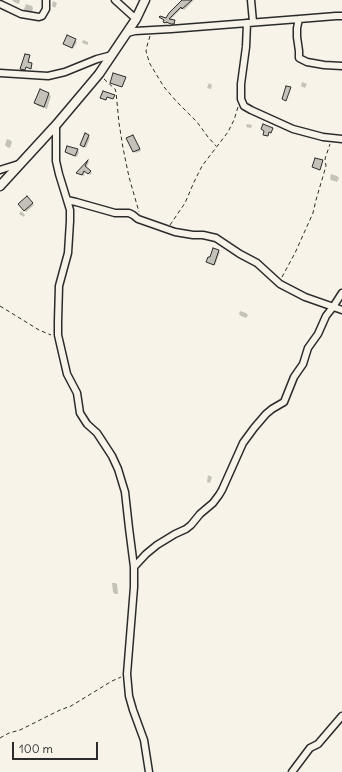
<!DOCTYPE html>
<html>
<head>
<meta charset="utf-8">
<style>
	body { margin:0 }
	#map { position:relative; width:342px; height:772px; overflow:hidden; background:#f7f3e8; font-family:Delius,sans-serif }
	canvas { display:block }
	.scale { position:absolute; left:12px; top:742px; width:86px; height:18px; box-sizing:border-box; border:2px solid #2b2b2b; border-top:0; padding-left:5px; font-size:12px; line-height:14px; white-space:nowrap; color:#2b2b2b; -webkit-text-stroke:3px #f7f3e8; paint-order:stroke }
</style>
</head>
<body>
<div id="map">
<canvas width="342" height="772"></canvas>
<div class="scale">100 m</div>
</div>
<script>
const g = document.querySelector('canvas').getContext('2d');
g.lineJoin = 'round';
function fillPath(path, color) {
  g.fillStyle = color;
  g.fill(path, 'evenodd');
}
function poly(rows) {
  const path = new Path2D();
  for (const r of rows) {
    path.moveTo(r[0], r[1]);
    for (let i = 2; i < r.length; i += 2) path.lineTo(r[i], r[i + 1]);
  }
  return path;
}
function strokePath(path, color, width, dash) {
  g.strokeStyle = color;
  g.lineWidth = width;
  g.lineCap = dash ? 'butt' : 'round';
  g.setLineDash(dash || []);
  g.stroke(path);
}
fillPath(poly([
	[12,0,20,0,19,4,14,2],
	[181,0,194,0,184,10,182,8,170,20,175,22,175,25,168,22,166,24,165,22,167,19,182,1],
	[53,1,57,3,55,8,52,6],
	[26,4,32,6,33,8,32,12,26,11,24,9],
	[75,40,77,42,73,49,64,44],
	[83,40,88,42,88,45,82,43],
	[302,82,307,84,305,88,301,86],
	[209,83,212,85,211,89,207,88],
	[48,93,51,96,47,109,38,106,35,103],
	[247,124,252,125,251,128,246,127],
	[88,136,90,138,86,148,81,145],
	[134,138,141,151,136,153,134,151],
	[7,139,10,140,12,142,10,148,7,147,5,145],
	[77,150,79,152,77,157,68,154,66,152],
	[88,161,89,162,86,168,92,173,90,175,85,171,84,176,78,174,77,173],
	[331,174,337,176,339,178,337,182,331,180,330,179],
	[27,197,34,205,26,212,19,204],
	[21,211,25,215,24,217,19,214],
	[218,251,220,252,215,265,209,263],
	[240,311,246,313,248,315,246,318,241,316,239,314],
	[208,475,212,477,210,483,207,482],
	[112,583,115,583,117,584,118,594,115,594,113,592]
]), '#0003');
const building = poly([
	[182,0,192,0,182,9,181,7,169,19,175,20,174,24,171,24,166,22,165,23,163,22,164,20,159,17,160,16,166,18,169,13,182,0],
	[67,35,76,39,72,48,63,44,67,35],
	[25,54,30,55,28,62,32,63,31,69,26,67,25,70,20,69,25,54],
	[113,73,126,77,122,87,110,83,113,73],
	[286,86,291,87,286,101,282,99,286,86],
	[40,89,49,93,44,107,34,103,40,89],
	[103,91,115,95,113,99,107,97,106,100,100,98,103,91],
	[263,124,273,128,271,133,269,132,268,136,263,135,264,131,261,129,263,124],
	[85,133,89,135,84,147,80,145,85,133],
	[133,135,140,149,133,152,126,138,133,135],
	[67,146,78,149,75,156,65,152,67,146],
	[315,158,323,160,320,170,312,167,315,158],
	[88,160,85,166,91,171,88,174,84,171,82,175,76,173,88,160],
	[27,196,33,203,24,211,18,204,27,196],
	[213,248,219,250,214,265,206,262,208,257,210,257,213,248]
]);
fillPath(building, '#c4c1b9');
strokePath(building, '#2b2b2b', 1);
const minor = poly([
	[115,0,136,19],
	[251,0,253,22],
	[0,4,21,14,39,17,42,16,46,9,46,0],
	[299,19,297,28,297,37,299,51,299,58,307,62,324,65,342,66],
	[247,23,246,47,241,84,241,99,244,106,251,110,293,129,323,137,342,139],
	[127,33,135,31,171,29,299,19,336,16,342,16],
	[0,73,48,76,65,72,97,59,112,55],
	[56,125,56,161,59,174,67,200,70,210,70,221,68,253,59,286,58,321,58,335,67,374,77,393,80,413,87,424,97,433,112,456,118,469,125,492,129,528,134,567,134,587,127,674,129,696,133,710,144,740,149,772],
	[0,170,22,163],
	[67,200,76,202,115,213,129,213,133,215,138,219,175,232,193,235,203,235,216,238,240,254,257,263,280,284,305,297,342,310],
	[134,567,146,554,157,545,175,534,186,529,191,525,200,514,213,503,219,495,222,490,243,443,254,428,266,414,272,409,284,402,294,377,303,364,308,348,318,334,326,316,333,307,342,293],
	[292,772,310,748,318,744,342,716]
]);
const secondary = poly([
	[0,186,56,125,99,74,136,19,145,0]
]);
strokePath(minor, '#2b2b2b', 9);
strokePath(secondary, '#2b2b2b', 11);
strokePath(poly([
	[150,36,147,46,146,51,147,55,150,64,164,87,177,102,197,122,208,137,216,146],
	[104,79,115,89,116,92,119,123,123,148,129,177,139,212],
	[170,225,185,203,194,182,202,166,228,132,234,120,238,107],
	[282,277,295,253,313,213,316,200,326,166,325,159,330,144],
	[0,306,39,330,51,335],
	[0,738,9,733,20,730,60,710,71,706,112,681,121,677]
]), '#2b2b2b', 1, [4, 3]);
strokePath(minor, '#f7f3e8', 6);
strokePath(secondary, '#f7f3e8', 8);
</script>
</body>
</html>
